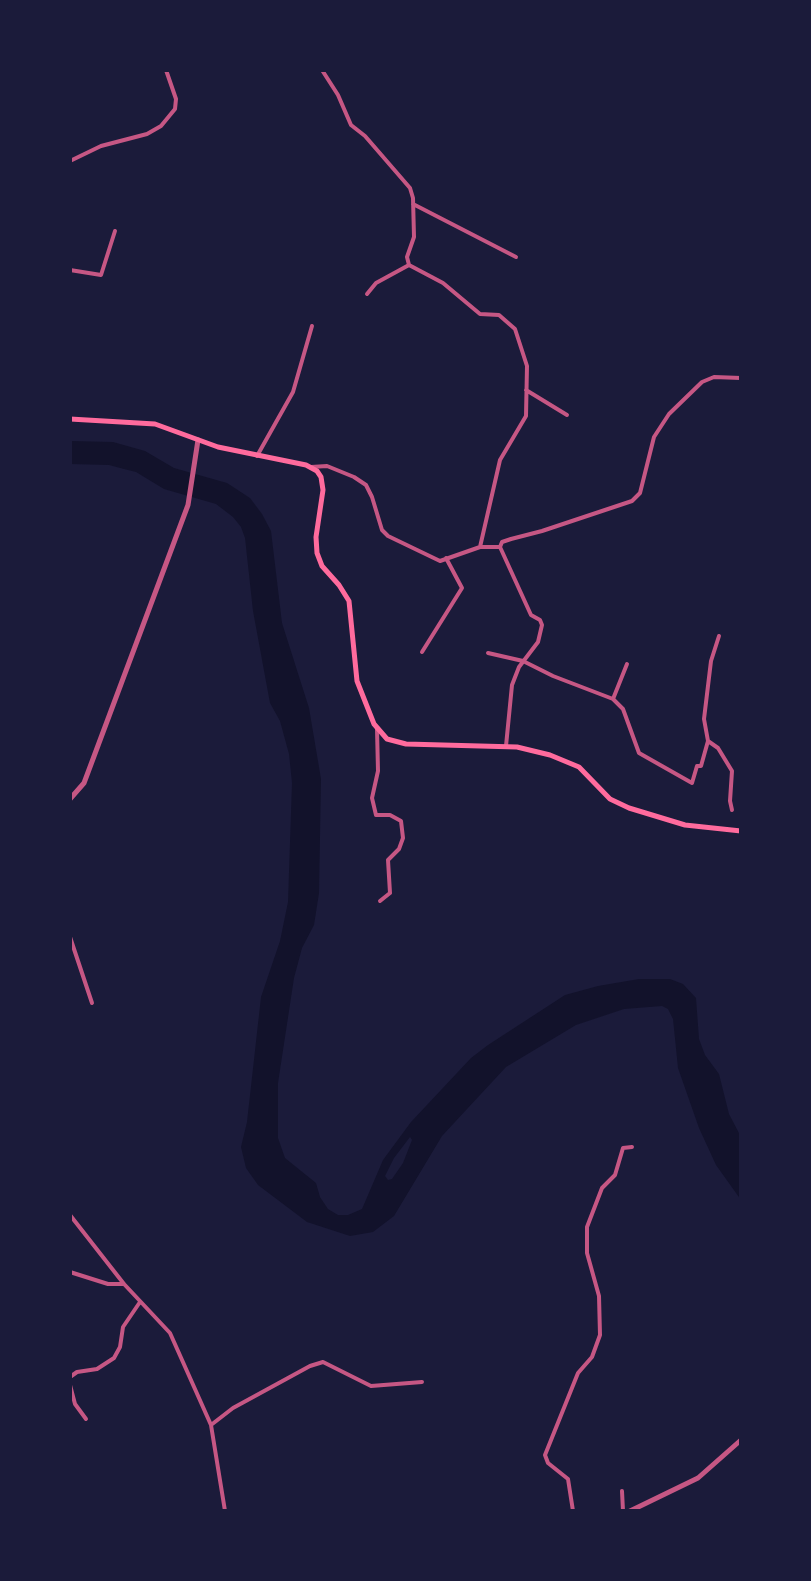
<!DOCTYPE html>
<html>
<head>
<meta charset="utf-8">
<style>
	body { margin:0 }
	#map { position:relative; width:811px; height:1581px; overflow:hidden; background:#1b1b3a; font-family:Karla,sans-serif }
	canvas { display:block }
	.frame { position:absolute; inset:0; border:72px solid #1b1b3a; pointer-events:none }
</style>
</head>
<body>
<div id="map">
<canvas width="811" height="1581"></canvas>
<div class="frame"></div>
</div>
<script>
const g = document.querySelector('canvas').getContext('2d');
g.lineJoin = 'round';
function fillPath(path, color) {
  g.fillStyle = color;
  g.fill(path, 'evenodd');
}
function poly(rows) {
  const path = new Path2D();
  for (const r of rows) {
    path.moveTo(r[0], r[1]);
    for (let i = 2; i < r.length; i += 2) path.lineTo(r[i], r[i + 1]);
  }
  return path;
}
function strokePath(path, color, width, dash) {
  g.strokeStyle = color;
  g.lineWidth = width;
  g.lineCap = dash ? 'butt' : 'round';
  g.setLineDash(dash || []);
  g.stroke(path);
}
fillPath(poly([
	[70,441,113,442,145,451,174,468,227,483,250,498,262,514,271,531,282,623,309,708,321,779,319,893,314,925,302,948,294,978,278,1083,278,1138,285,1158,316,1183,320,1197,328,1209,338,1215,348,1215,362,1209,383,1160,411,1122,471,1058,488,1045,565,995,598,986,639,979,670,979,683,984,696,998,699,1039,705,1055,719,1074,729,1114,741,1137,741,1200,716,1165,699,1128,678,1068,673,1019,668,1009,662,1006,624,1009,576,1025,506,1067,442,1136,394,1216,373,1232,350,1236,307,1222,258,1185,246,1168,241,1147,247,1122,261,997,280,941,288,902,292,783,289,754,280,721,270,703,253,611,245,538,241,527,233,517,216,504,164,489,136,472,124,469,109,465,70,464],
	[410,1137,412,1140,403,1163,392,1179,388,1180,385,1176,394,1158]
]), '#12122b');
strokePath(poly([
	[322,70,338,95,351,125,365,136,410,188,413,198,414,237,407,257,409,265,443,283,480,314,499,315,515,329,527,366,526,416,500,460,480,547],
	[70,161,101,146,147,134,161,126,175,109,176,99,166,70],
	[413,204,516,257],
	[70,270,101,275,115,231],
	[367,294,376,283,409,265],
	[526,390,567,415],
	[257,456,293,392,312,326],
	[311,467,327,466,354,477,366,485,372,497,382,530,388,536,440,561,480,547,500,547,502,542,511,539,542,531,632,501,640,493,654,437,669,414,702,382,714,377,741,378],
	[500,547,531,615,540,620,542,625,538,642,519,667,512,685,506,746],
	[719,636,711,661,704,719,708,741,718,748,732,771,730,801,732,810],
	[422,652,462,588,446,558],
	[488,653,523,661,553,676,613,699,623,709,639,753,692,783,697,766,701,766,708,741],
	[613,699,627,664],
	[377,729,378,771,372,798,376,815,390,815,401,821,403,838,399,849,388,860,390,893,380,901],
	[70,937,92,1003],
	[70,1215,124,1284,170,1333,211,1425,225,1511],
	[70,1272,108,1284,124,1284],
	[70,1377,77,1372,97,1369,114,1358,120,1347,123,1327,140,1302],
	[70,1385,75,1404,86,1419],
	[211,1425,233,1408,310,1366,323,1362,371,1386,422,1382],
	[622,1491,623,1511],
	[573,1511,568,1479,548,1463,545,1455,578,1373,592,1357,600,1335,599,1296,587,1253,587,1227,602,1188,615,1175,623,1148,632,1147]
]), '#c65784', 4);
strokePath(poly([
	[70,799,84,783,188,505,198,440],
	[630,1511,698,1478,741,1440]
]), '#c65784', 5);
strokePath(poly([
	[70,419,155,424,218,447,306,465,317,471,321,477,323,490,316,537,317,553,322,566,339,585,349,601,357,681,374,724,387,739,406,744,517,747,550,755,579,767,610,799,629,808,685,825,741,831]
]), '#ff6b9d', 5);
</script>
</body>
</html>
